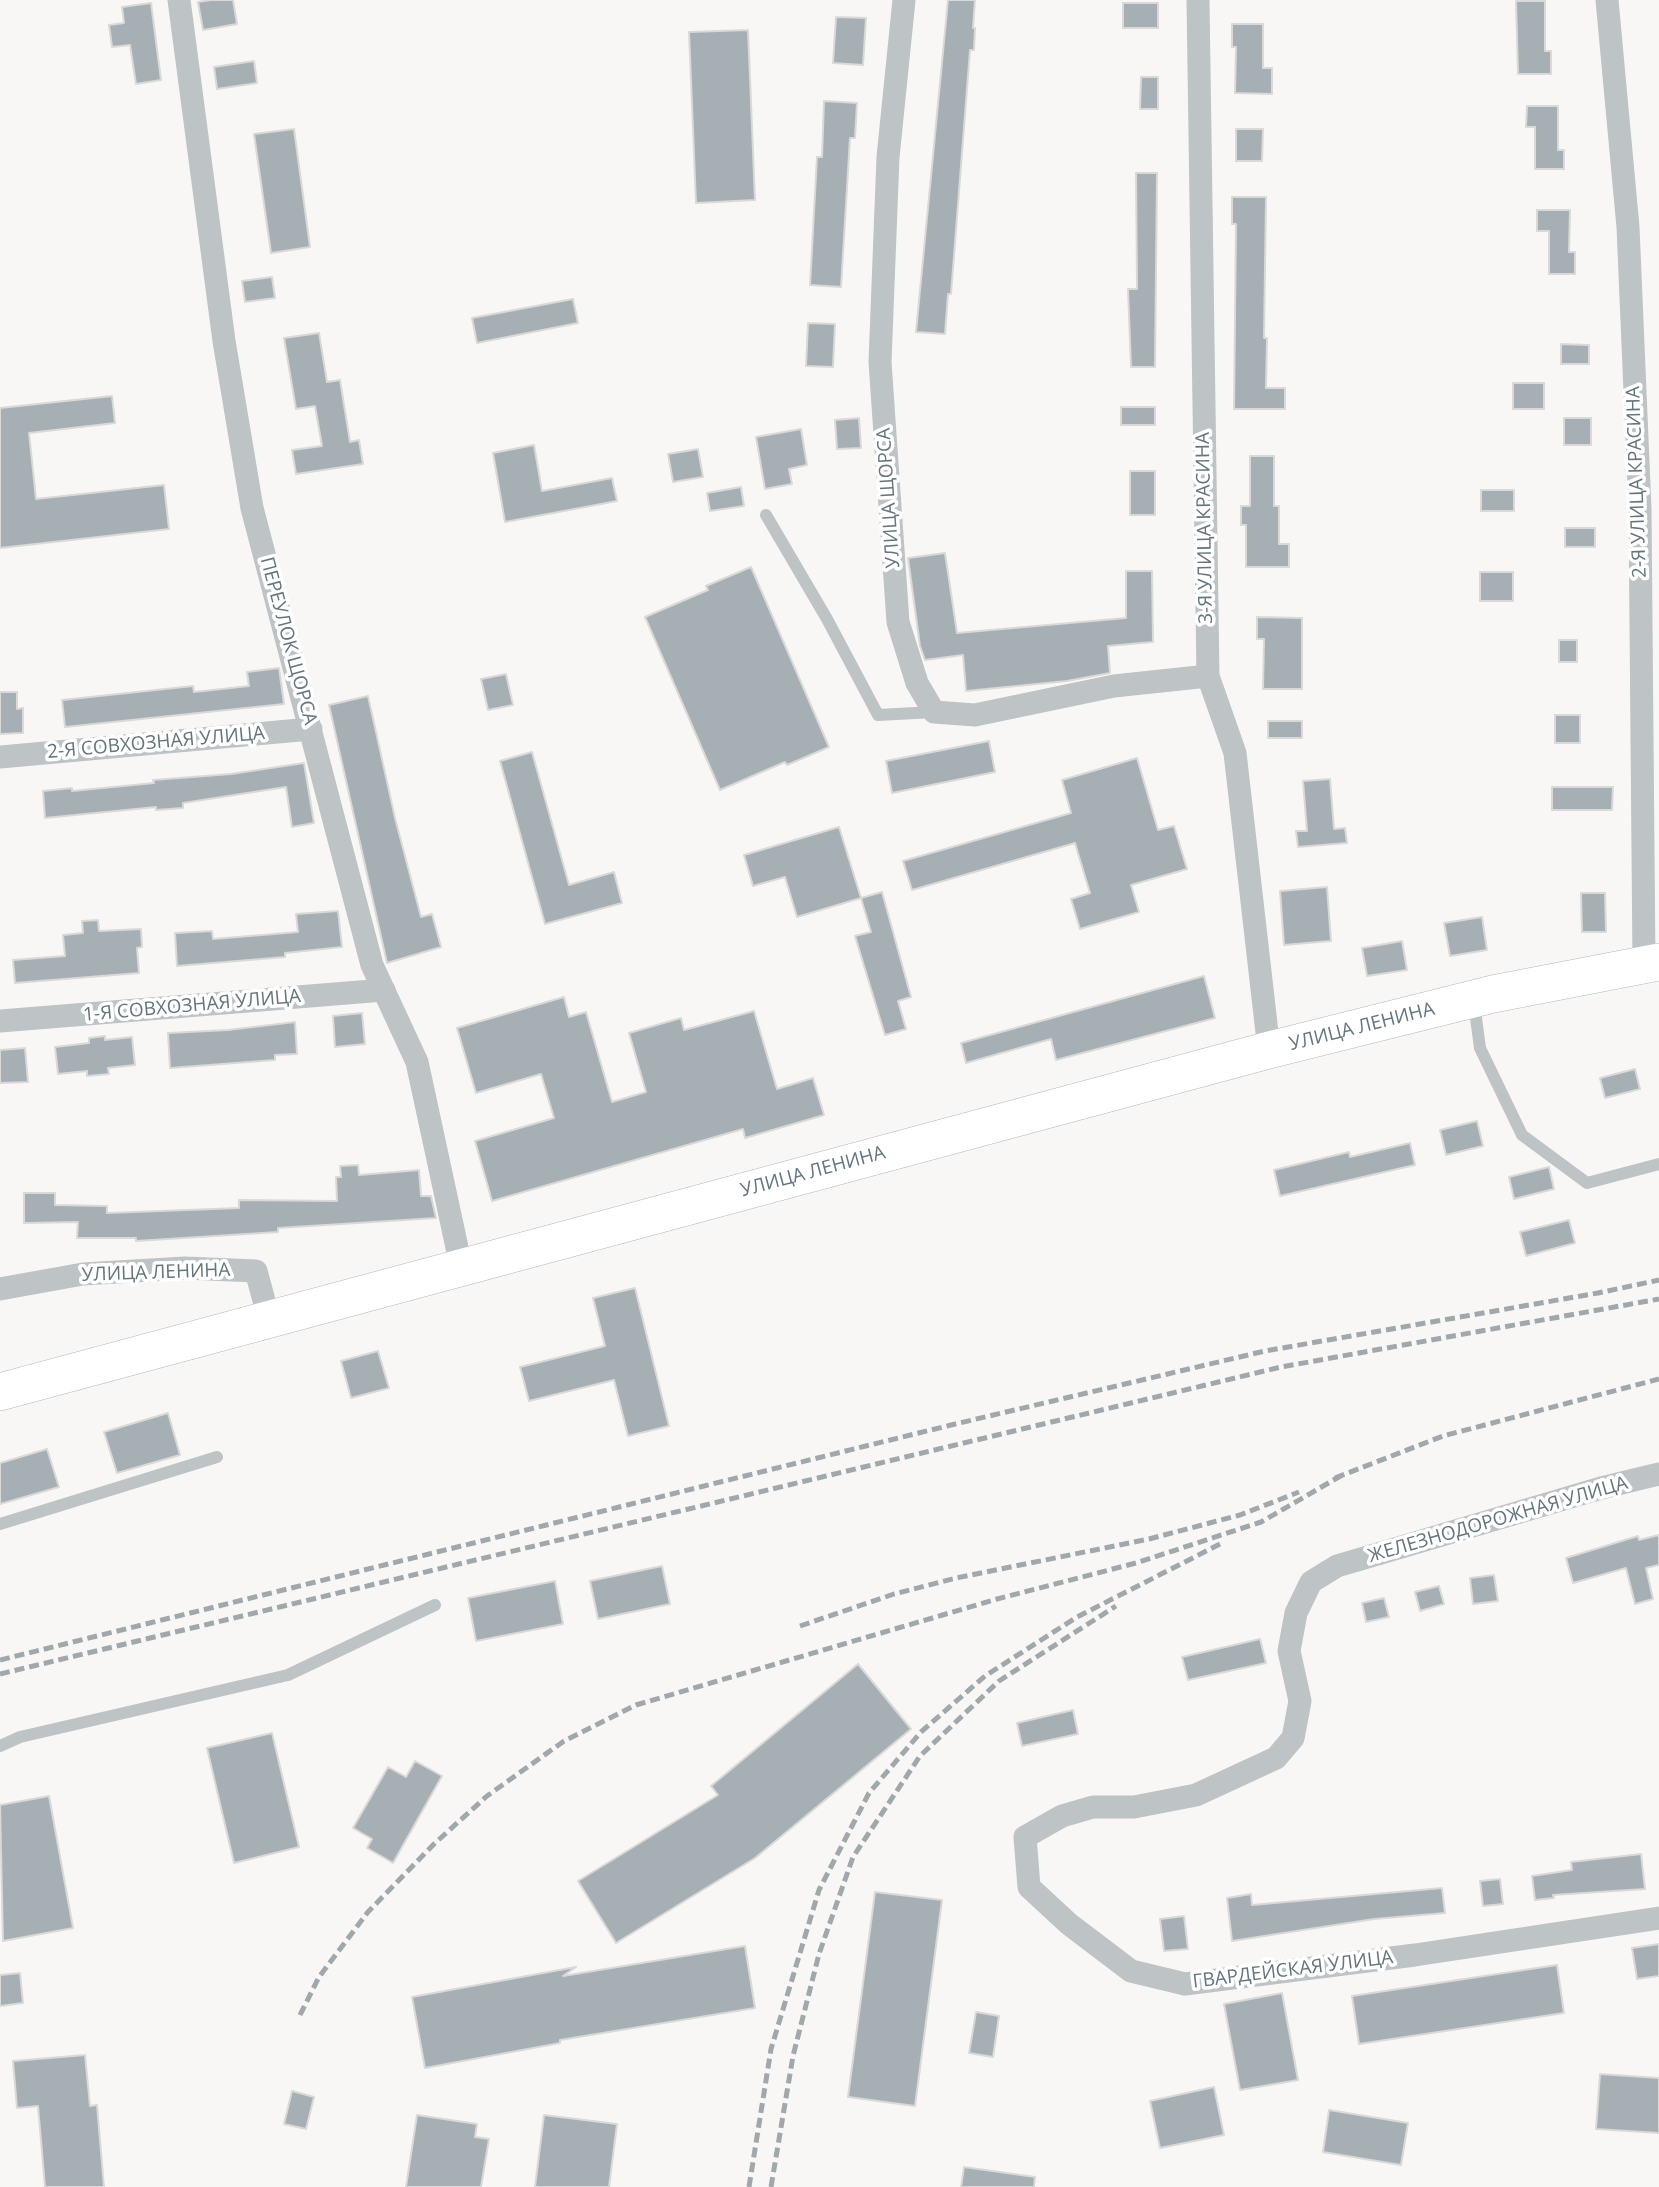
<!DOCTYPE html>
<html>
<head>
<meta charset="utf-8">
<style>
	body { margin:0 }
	canvas { display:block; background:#f8f7f5 }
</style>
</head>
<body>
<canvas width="1659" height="2187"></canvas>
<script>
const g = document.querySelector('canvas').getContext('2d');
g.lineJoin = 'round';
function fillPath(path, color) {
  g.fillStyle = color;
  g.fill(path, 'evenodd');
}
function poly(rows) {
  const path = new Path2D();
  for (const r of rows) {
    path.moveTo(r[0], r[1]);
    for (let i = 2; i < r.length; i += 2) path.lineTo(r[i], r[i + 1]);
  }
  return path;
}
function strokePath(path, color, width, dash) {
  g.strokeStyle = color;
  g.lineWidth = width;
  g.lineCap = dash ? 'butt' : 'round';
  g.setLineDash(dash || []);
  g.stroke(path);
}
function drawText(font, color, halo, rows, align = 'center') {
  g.font = font + ' "Open Sans",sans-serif';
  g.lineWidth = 7;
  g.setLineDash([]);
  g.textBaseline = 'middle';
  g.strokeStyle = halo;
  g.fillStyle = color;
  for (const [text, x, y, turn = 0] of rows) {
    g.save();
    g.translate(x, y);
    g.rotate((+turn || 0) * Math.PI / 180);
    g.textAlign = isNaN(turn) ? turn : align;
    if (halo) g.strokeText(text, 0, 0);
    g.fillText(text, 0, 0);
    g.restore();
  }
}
const building = poly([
	[211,0,233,0,237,24,203,30,198,2,211,0],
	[948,0,975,0,973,28,975,28,974,50,970,50,951,294,948,294,945,334,916,332,948,0],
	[1516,1,1545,1,1545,51,1551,51,1551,74,1518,74,1516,1],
	[151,3,161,80,136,84,130,45,112,47,109,25,124,23,122,7,151,3],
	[1123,3,1158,3,1158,28,1123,28,1123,3],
	[836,17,866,18,863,65,833,63,836,17],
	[1232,24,1263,24,1263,68,1272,68,1272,94,1235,93,1236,47,1232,47,1232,24],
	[748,30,755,200,696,203,689,32,748,30],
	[254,61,257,83,217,89,214,67,254,61],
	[1141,77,1158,77,1158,109,1140,109,1141,77],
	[824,101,857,103,855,138,850,138,841,287,810,285,817,157,822,157,824,101],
	[1527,106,1558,106,1558,150,1564,150,1564,169,1535,169,1535,127,1526,127,1527,106],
	[294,129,310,247,271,253,254,134,294,129],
	[1236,129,1263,129,1262,161,1236,161,1236,129],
	[1136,173,1157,173,1155,367,1131,367,1128,289,1137,289,1136,173],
	[1232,197,1266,197,1264,338,1267,338,1266,388,1285,388,1285,409,1234,409,1236,224,1232,224,1232,197],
	[1537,210,1570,210,1569,252,1575,252,1575,274,1549,274,1549,231,1537,231,1537,210],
	[272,277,275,298,245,302,242,281,272,277],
	[573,299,578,323,477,343,472,318,573,299],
	[808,323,835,324,833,367,806,366,808,323],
	[319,333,327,382,340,380,350,442,359,440,363,464,296,474,292,450,322,446,315,406,296,409,284,338,319,333],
	[1561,344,1589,345,1589,364,1561,364,1561,344],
	[1513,383,1544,383,1544,409,1513,409,1513,383],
	[112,396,115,423,29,433,36,499,164,485,169,529,0,548,0,408,112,396],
	[1121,407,1155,407,1155,425,1121,425,1121,407],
	[859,418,861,448,837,449,835,420,859,418],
	[1564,418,1591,418,1591,445,1564,445,1564,418],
	[801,429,807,465,789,469,792,484,765,489,756,437,801,429],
	[534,445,542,491,612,478,617,501,505,522,493,453,534,445],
	[698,449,703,477,673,482,668,454,698,449],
	[1250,456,1274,456,1274,506,1279,506,1279,544,1289,544,1289,567,1246,567,1246,525,1241,525,1241,506,1250,506,1250,456],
	[1130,471,1155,471,1155,515,1130,515,1130,471],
	[741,487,744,506,710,511,707,493,741,487],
	[1481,490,1514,490,1514,511,1481,511,1481,490],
	[1565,528,1595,528,1595,547,1565,547,1565,528],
	[945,553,957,633,1126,618,1126,571,1152,571,1153,642,1108,646,1110,673,1067,681,966,691,963,655,925,660,920,646,908,558,945,553],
	[751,567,829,747,787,765,785,762,720,790,645,617,708,590,706,586,751,567],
	[1480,572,1513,572,1513,601,1480,601,1480,572],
	[1257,617,1302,618,1302,689,1263,689,1264,639,1257,639,1257,617],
	[1559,640,1577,640,1577,662,1559,662,1559,640],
	[279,668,284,704,65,727,62,700,193,686,194,692,249,686,247,672,279,668],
	[506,674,513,705,488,710,481,679,506,674],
	[0,692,17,692,17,709,23,708,23,733,0,734,0,692],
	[368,696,395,818,421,917,432,914,441,947,387,963,329,705,368,696],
	[1555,715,1580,715,1580,743,1555,743,1555,715],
	[1268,721,1302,721,1302,738,1268,738,1268,721],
	[989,741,995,772,892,793,886,761,989,741],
	[532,752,569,885,614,872,622,903,545,924,500,761,532,752],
	[1137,758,1158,830,1174,826,1187,869,1131,885,1139,912,1080,929,1071,899,1090,893,1075,843,912,890,903,861,1071,813,1062,780,1137,758],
	[304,763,314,823,292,827,286,787,183,803,183,808,156,810,156,807,45,818,43,791,72,788,72,791,154,783,153,780,231,774,304,763],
	[1330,779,1334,829,1345,828,1347,843,1298,847,1296,831,1307,831,1303,781,1330,779],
	[1552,787,1613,787,1612,810,1552,810,1552,787],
	[839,827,861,898,797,917,785,877,753,886,744,855,839,827],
	[1327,887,1331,941,1284,945,1280,891,1327,887],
	[882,892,911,997,898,1001,906,1029,885,1035,855,936,871,932,861,898,882,892],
	[1581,893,1605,893,1606,932,1582,932,1581,893],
	[338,911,342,947,285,953,285,957,177,966,175,933,212,931,213,939,298,932,296,914,338,911],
	[1482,917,1487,950,1450,956,1444,923,1482,917],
	[98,920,99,931,141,929,142,947,137,948,139,973,15,983,13,960,65,956,63,935,83,933,82,921,98,920],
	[1402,941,1407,970,1367,976,1362,948,1402,941],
	[1204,976,1215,1018,1056,1060,1051,1039,966,1063,961,1043,1204,976],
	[564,997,569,1017,586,1012,612,1102,646,1092,629,1033,681,1018,684,1030,754,1011,777,1089,813,1078,824,1115,745,1138,743,1129,492,1201,475,1141,554,1118,541,1074,476,1093,457,1028,564,997],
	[362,1013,365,1044,335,1047,333,1016,362,1013],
	[295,1022,297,1054,275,1055,275,1060,170,1068,168,1033,228,1030,295,1022],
	[105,1036,105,1040,132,1037,135,1065,108,1068,109,1074,87,1076,87,1071,58,1074,55,1047,89,1043,89,1038,105,1036],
	[25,1048,28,1082,0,1083,0,1050,25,1048],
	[1635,1069,1640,1089,1605,1098,1600,1078,1635,1069],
	[1477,1121,1483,1146,1446,1155,1440,1130,1477,1121],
	[1410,1143,1415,1165,1280,1196,1274,1170,1349,1152,1350,1157,1410,1143],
	[358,1165,359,1175,419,1170,421,1196,431,1196,436,1218,278,1228,278,1232,136,1241,136,1238,77,1238,78,1222,24,1223,24,1193,55,1193,55,1205,107,1206,107,1213,239,1208,239,1200,337,1201,336,1177,341,1177,340,1166,358,1165],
	[1549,1167,1554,1189,1514,1199,1509,1177,1549,1167],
	[1569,1220,1575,1243,1526,1256,1520,1232,1569,1220],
	[635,1288,669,1426,628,1436,614,1380,529,1401,520,1367,605,1346,593,1298,635,1288],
	[378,1351,389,1388,351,1398,341,1361,378,1351],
	[168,1413,180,1455,117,1473,104,1432,168,1413],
	[47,1449,59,1487,0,1504,0,1463,47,1449],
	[1659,1535,1659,1565,1646,1568,1653,1599,1635,1604,1626,1568,1573,1583,1566,1558,1638,1536,1639,1540,1659,1535],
	[662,1566,670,1604,598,1619,590,1581,662,1566],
	[1494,1575,1498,1601,1473,1604,1470,1578,1494,1575],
	[555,1581,563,1624,476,1641,468,1598,555,1581],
	[1439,1586,1444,1604,1420,1611,1415,1592,1439,1586],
	[1384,1598,1389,1617,1366,1622,1362,1603,1384,1598],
	[1260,1639,1266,1663,1188,1680,1182,1657,1260,1639],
	[858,1664,911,1729,755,1858,616,1943,578,1881,718,1795,711,1786,858,1664],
	[1073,1710,1078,1734,1022,1746,1017,1723,1073,1710],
	[272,1733,299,1847,234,1863,207,1748,272,1733],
	[415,1761,442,1776,393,1863,367,1848,372,1839,353,1828,388,1767,406,1777,415,1761],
	[49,1796,73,1928,3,1941,0,1805,49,1796],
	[1641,1854,1645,1889,1553,1895,1554,1898,1535,1900,1532,1876,1572,1870,1571,1862,1641,1854],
	[1500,1879,1503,1904,1483,1906,1480,1881,1500,1879],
	[1442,1888,1445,1913,1374,1919,1232,1941,1227,1898,1251,1894,1252,1905,1442,1888],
	[875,1892,942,1900,915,2106,848,2097,875,1892],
	[1184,1916,1188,1949,1164,1951,1160,1919,1184,1916],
	[1659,1944,1659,1976,1637,1979,1632,1948,1659,1944],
	[745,1946,755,2008,560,2040,560,2043,425,2068,412,1997,576,1967,563,1976,745,1946],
	[1557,1965,1564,2013,1359,2044,1352,1996,1557,1965],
	[20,1973,23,2003,0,2006,0,1975,20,1973],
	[1282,1993,1298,2080,1240,2090,1224,2004,1282,1993],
	[976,2012,999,2016,993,2057,969,2053,976,2012],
	[85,2055,90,2106,97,2105,104,2187,45,2187,38,2106,17,2108,13,2061,85,2055],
	[1600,2074,1659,2078,1659,2133,1596,2129,1600,2074],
	[1214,2087,1224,2135,1160,2148,1150,2101,1214,2087],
	[292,2091,314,2097,306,2129,284,2124,292,2091],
	[1329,2110,1408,2123,1401,2165,1323,2152,1329,2110],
	[417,2115,477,2124,475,2137,489,2139,481,2187,406,2187,417,2115],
	[544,2115,617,2124,609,2187,535,2187,544,2115],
	[964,2167,1035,2177,1034,2187,961,2187,964,2167]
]);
fillPath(building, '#a6afb4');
strokePath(building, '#d9d9d7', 2);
const primary = poly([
	[0,1392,1269,1050,1493,994,1659,962]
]);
strokePath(primary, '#b2b8bb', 38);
strokePath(poly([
	[766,515,827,619,878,715,934,712],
	[1474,1003,1480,1048,1522,1135,1587,1183,1659,1164],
	[0,1524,217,1457],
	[0,1746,20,1737,288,1675,435,1605]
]), '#bec3c6', 12);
strokePath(poly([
	[179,0,224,341,252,508,372,965,417,1062,461,1266],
	[904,0,888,157,880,362,898,622,917,683,934,712,975,715,1114,686,1208,676],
	[1198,0,1208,676,1235,753,1269,1050],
	[1607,0,1628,227,1640,509,1644,965],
	[0,757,311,729],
	[0,1021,384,990],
	[0,1289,83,1274,185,1268,256,1271,269,1319],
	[1659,1474,1601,1488,1337,1566,1311,1582,1296,1613,1289,1651,1300,1701,1293,1738,1276,1758,1196,1795,1134,1807,1093,1807,1062,1816,1025,1837,1029,1887,1069,1924,1131,1971,1185,1984,1415,1955,1659,1918]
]), '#bec3c6', 23);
strokePath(primary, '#fff', 37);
strokePath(poly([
	[1335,1478,1443,1436,1659,1379],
	[800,1626,894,1594,956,1578,1149,1539,1240,1515,1299,1492],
	[0,1660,951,1425,1265,1351,1598,1293,1659,1280],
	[0,1674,1281,1367,1659,1299],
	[300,2015,319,1977,368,1912,434,1844,487,1796,564,1741,636,1705,997,1599,1136,1563,1261,1522,1344,1474],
	[749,2187,771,2049,819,1890,869,1793,921,1732,985,1676,1077,1617,1224,1542],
	[771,2187,793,2056,819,1954,853,1857,920,1756,999,1681,1116,1606]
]), '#a0a8ac', 5, [10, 5]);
drawText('19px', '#64757e', '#fff', [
	["2-Я УЛИЦА КРАСИНА",1637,482,-92],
	["УЛИЦА ЩОРСА",889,498,-94],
	["3-Я УЛИЦА КРАСИНА",1205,528,-91],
	["ПЕРЕУЛОК ЩОРСА",288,641,75],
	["2-Я СОВХОЗНАЯ УЛИЦА",156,743,-5],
	["1-Я СОВХОЗНАЯ УЛИЦА",192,1006,-5],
	["УЛИЦА ЛЕНИНА",1362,1027,-14],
	["УЛИЦА ЛЕНИНА",813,1172,-15],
	["УЛИЦА ЛЕНИНА",156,1273,-2],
	["ЖЕЛЕЗНОДОРОЖНАЯ УЛИЦА",1498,1520,-16],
	["ГВАРДЕЙСКАЯ УЛИЦА",1293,1970,-7]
]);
</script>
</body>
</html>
